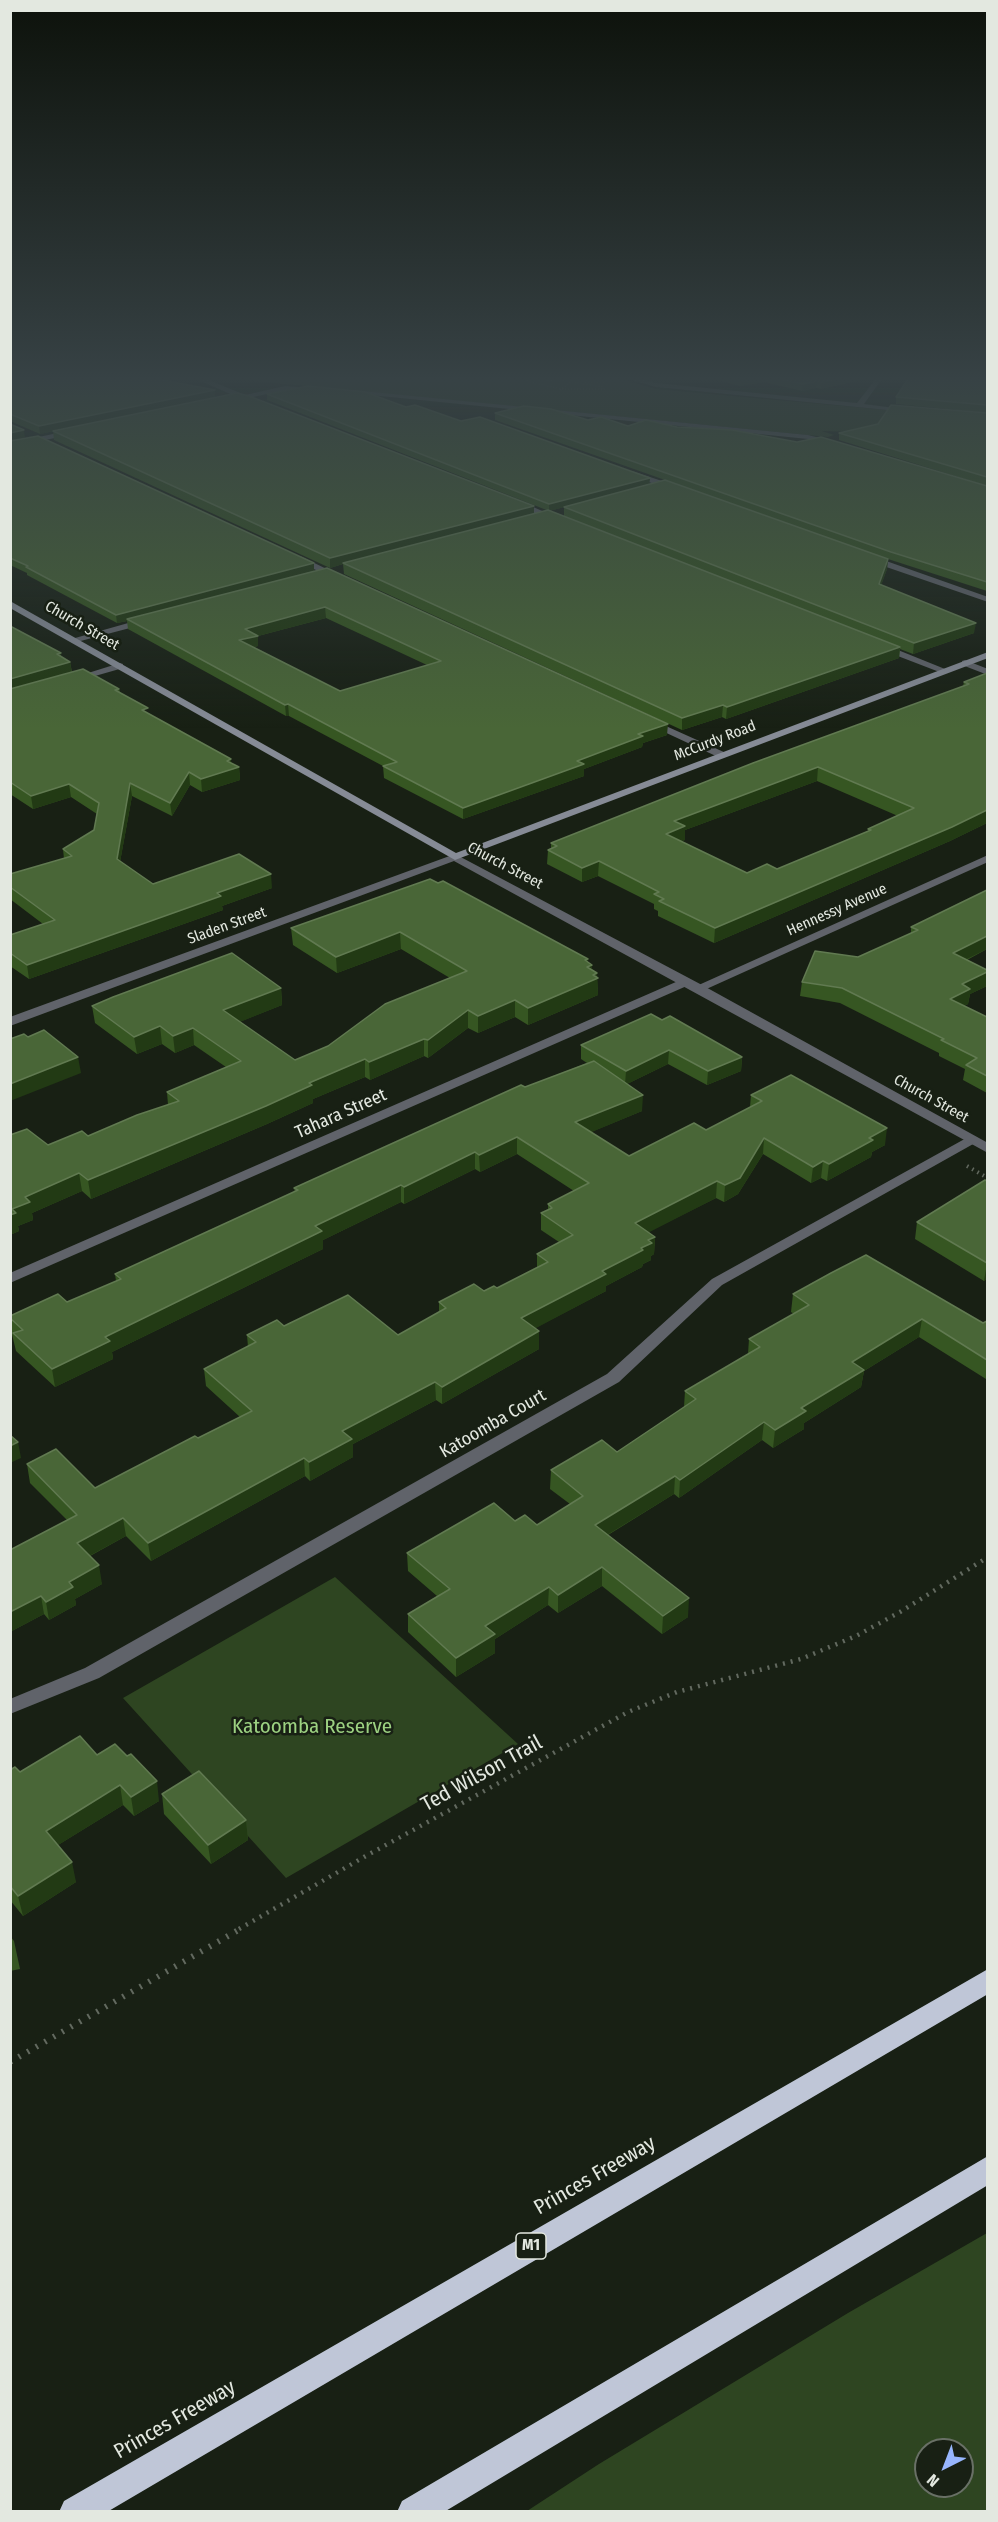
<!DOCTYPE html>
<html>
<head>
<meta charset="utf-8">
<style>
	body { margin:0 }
	#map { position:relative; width:998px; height:2522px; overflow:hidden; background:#182014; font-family:"Fira Sans Condensed",sans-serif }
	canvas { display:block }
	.frame { position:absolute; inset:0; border:12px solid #e3e8e0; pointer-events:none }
	.north { position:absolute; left:914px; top:2438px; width:60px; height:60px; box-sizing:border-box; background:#182014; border:2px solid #697066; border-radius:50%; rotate:222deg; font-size:16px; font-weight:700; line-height:24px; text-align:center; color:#e3e8e0 }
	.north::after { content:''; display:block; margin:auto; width:21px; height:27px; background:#97b6fd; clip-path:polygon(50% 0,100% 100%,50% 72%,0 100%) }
</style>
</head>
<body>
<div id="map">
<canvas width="998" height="2522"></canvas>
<div class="frame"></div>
<div class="north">N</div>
</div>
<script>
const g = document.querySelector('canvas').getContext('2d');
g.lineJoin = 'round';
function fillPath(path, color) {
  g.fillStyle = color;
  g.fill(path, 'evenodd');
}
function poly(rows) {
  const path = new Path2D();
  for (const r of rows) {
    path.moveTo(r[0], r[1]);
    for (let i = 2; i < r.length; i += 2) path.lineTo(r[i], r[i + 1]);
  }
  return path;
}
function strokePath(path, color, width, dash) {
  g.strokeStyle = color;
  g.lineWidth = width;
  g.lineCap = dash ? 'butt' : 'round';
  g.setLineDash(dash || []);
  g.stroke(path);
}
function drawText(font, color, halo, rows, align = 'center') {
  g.font = font + ' "Fira Sans Condensed",sans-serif';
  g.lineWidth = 5;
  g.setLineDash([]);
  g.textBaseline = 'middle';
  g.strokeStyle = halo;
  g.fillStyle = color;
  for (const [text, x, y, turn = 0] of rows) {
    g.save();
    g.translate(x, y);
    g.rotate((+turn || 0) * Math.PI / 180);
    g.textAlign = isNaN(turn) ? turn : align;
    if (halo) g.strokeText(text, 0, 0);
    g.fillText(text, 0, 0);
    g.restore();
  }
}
fillPath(poly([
	[203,376,503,376,534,379,549,376,610,376,656,389,987,419,987,436,822,431,834,435,828,437],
	[335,1577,518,1744,286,1878,123,1698],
	[987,2233,987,2511,527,2511,599,2464,848,2313],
	[926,2450,962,2450,962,2486,926,2486]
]), '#2e4521');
strokePath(poly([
	[476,376,565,381,604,387],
	[527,381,561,389,605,389],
	[585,382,605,382],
	[560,390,579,376]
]), '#62695f', 1.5, [1, 2]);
strokePath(poly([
	[967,1166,988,1178]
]), '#62695f', 4, [1.5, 4.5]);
strokePath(poly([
	[239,1929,364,1857,628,1712,677,1692,801,1659,856,1636,900,1612,988,1557]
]), '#62695f', 4.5, [2, 6]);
strokePath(poly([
	[10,2062,242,1928]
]), '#62695f', 6, [2, 8]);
fillPath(poly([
	[194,376,199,376,245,395,285,386,323,389,320,391,285,390,231,402,229,399,237,397,194,378,194,376],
	[618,376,628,376,656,383,857,403,878,376,884,376,864,404,910,410,907,412,656,387,618,376],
	[352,390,808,435,840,443,836,445,808,439,350,393,352,390],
	[72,430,75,434,10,447,10,443,72,430],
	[632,471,680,487,681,489,674,491,629,475,628,473,632,471],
	[511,500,517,500,563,520,556,522,511,504,511,500],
	[294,556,300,556,345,578,338,580,294,560,294,556],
	[866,556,872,556,988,597,988,602,866,560,866,556],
	[146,618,149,619,149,623,73,643,68,640,146,618],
	[877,644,883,644,950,671,942,673,877,648,877,644],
	[965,660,988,669,988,675,962,665,962,661,965,660],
	[120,663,123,664,123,668,74,682,69,679,120,663],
	[648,718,726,753,727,755,718,757,645,723,645,719,648,718],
	[988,855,988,862,702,991,698,992,692,988,988,855],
	[685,978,689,979,691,982,689,985,10,1283,10,1273,685,978],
	[970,1136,977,1140,975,1143,722,1285,619,1382,99,1678,10,1714,10,1699,85,1668,607,1374,712,1279,970,1136]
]), '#60636a');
fillPath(poly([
	[455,854,702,985,988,1143,988,1153,454,861,10,1026,10,1017,455,854]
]), '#60636a');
fillPath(poly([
	[10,601,456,853,988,652,988,658,455,860,10,608,10,601]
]), '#868b96');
fillPath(poly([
	[988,1969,988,1994,107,2512,59,2512,64,2501,988,1969],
	[988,2156,988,2185,444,2512,397,2512,402,2501,988,2156]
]), '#bfc6d7');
fillPath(poly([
	[10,376,215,390,215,397,40,434,10,421],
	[511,376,543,376,523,380],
	[662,376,877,376,821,389,816,388,802,391,764,382,740,386,717,380,703,381,686,376,678,379],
	[987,376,987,413,896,404,896,397],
	[267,394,406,407,461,421,650,478,649,484,665,480,495,420,495,413,588,420,628,426,677,427,987,486,987,591,888,559,887,569,881,585,974,633,913,654,900,649,899,658,726,719,722,717,682,730,344,574,343,564,330,568,54,440,53,431,534,514,564,516,564,507,609,495,549,511,267,400],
	[987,413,987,486,839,440,839,433],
	[10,424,25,437,13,440,314,571,667,735,643,743,642,747,584,769,584,776,463,819,384,778,383,766,289,716,286,716,128,629,127,621,117,623,27,575,27,573,10,565],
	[326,618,427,665,340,691,254,647,258,646,258,636],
	[10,626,61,653,61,657,70,662,72,672,119,689,120,692,148,713,231,759,231,763,239,767,240,780,202,792,190,785,172,816,132,796,120,862,153,884,272,888,222,906,223,910,29,979,10,966,10,935,43,924,10,899,10,874,64,859,63,849,94,830,97,814,71,797,33,809,10,794],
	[987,673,987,823,950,841,714,943,658,916,658,911,654,909,654,904,598,876,582,882,547,864,548,850,551,849,551,843,963,686,964,682],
	[817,781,898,816,868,829,868,831,777,869,747,873,681,841,685,840,685,830],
	[430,879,588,962,597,977,598,995,528,1025,515,1017,478,1033,468,1028,428,1058,424,1056,370,1080,365,1077,313,1099,313,1103,267,1124,91,1199,82,1191,32,1213,33,1220,18,1226,19,1231,10,1235,48,1145,88,1136,168,1105,167,1092,226,1067,194,1045,175,1053,162,1044,137,1054,95,1023,92,1006,281,988,282,1005,239,1022,295,1060,328,1046,450,978,401,949,337,973,293,945,291,928],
	[987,890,987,949,967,960,987,970,987,986,970,994,968,1004,964,1006,987,1017,987,1093,963,1080,965,1069,939,1056,939,1053,840,1003,800,996,802,982,858,957,911,933,911,927],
	[662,1020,742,1057,741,1071,707,1085,668,1064,627,1084,642,1111,591,1132,629,1156,706,1130,750,1107,751,1095,885,1145,872,1152,871,1157,827,1181,821,1178,811,1183,763,1154,738,1194,724,1202,716,1198,648,1232,655,1237,654,1254,651,1256,651,1260,643,1264,642,1267,606,1286,606,1291,535,1328,539,1331,539,1349,442,1404,436,1400,353,1444,353,1457,310,1481,305,1476,151,1561,126,1536,90,1556,102,1584,75,1599,76,1605,49,1620,44,1614,10,1632,10,1550,67,1520,30,1483,27,1464,95,1488,198,1438,240,1417,206,1386,204,1369,248,1347,247,1335,284,1326,398,1335,439,1312,439,1302,497,1288,537,1267,537,1254,559,1242,541,1230,541,1213,548,1210,548,1204,574,1191,517,1154,480,1172,475,1169,404,1204,401,1202,323,1240,323,1249,112,1352,113,1359,55,1387,16,1351,10,1326,10,1316,67,1302,116,1281,115,1274,295,1192,294,1188,525,1087,587,1063,581,1059,581,1045],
	[987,1181,987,1279,984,1281,915,1239,917,1222],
	[793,1294,983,1323,987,1321,987,1378,986,1379,919,1337,864,1371,861,1387,804,1423,804,1429,773,1448,762,1440,679,1498,674,1494,608,1535,688,1617,662,1634,602,1586,558,1613,548,1605,495,1639,495,1653,456,1677,408,1632,408,1614,437,1596,408,1571,407,1553,515,1521,537,1525,570,1504,550,1489,551,1470,617,1452,684,1407,685,1391,748,1354,749,1339,794,1314,791,1312],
	[97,1755,159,1801,134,1816,123,1805,58,1845,76,1882,23,1916,10,1900,10,1770,20,1772],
	[162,1794,246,1820,248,1840,211,1864,164,1814],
	[10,1936,14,1941,20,1969,10,1971]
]), '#365622');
fillPath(poly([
	[523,376,543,376,523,380],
	[678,376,686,376,678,379],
	[703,376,718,376,717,380,703,381],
	[761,376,765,376,764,382,740,386,741,379],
	[849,376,877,376,821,389,822,382],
	[817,381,816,388,802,391,803,384],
	[215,390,215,397,40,434,39,426],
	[24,430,25,437,10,441,10,433],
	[650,478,649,485,549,511,549,504],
	[534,506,534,515,343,563,343,564,330,568,330,558],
	[888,559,887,569,878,594,879,584],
	[314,563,314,571,127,619,127,621,117,623,116,615],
	[325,607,326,618,258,636,258,646,240,651,239,640,245,629],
	[976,623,974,633,913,654,914,643],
	[900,647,899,658,726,719,727,707],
	[61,653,62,664,70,662,72,674,10,692,10,679,57,654],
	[288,704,289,716,286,716,285,705],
	[723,705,722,717,682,730,682,718],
	[668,724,667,735,643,743,642,747,584,769,584,776,463,819,463,808,577,761,638,734],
	[231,759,232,770,239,767,240,780,202,792,201,779,227,761],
	[818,767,817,781,685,830,685,840,665,848,666,834,674,821],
	[189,772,190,785,172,816,170,803],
	[130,783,132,796,118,873,117,859],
	[69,784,71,797,33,809,31,796],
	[987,810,987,823,950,841,714,943,715,928],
	[599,861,598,876,582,882,582,868],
	[271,874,272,888,222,906,223,910,29,979,27,965,217,893],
	[400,932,401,949,337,973,336,957],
	[987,936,987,949,951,967,953,953],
	[588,959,587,967,592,965,592,981,593,975,597,973,598,995,528,1025,528,1008,585,960],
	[987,972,987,986,970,994,968,1004,948,1014,950,999,962,984],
	[281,988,282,1005,225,1028,223,1010],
	[515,1000,515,1017,478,1033,478,1016],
	[468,1010,468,1028,428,1058,428,1040],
	[160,1026,162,1044,137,1054,134,1037],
	[193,1028,194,1045,175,1053,173,1036],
	[424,1039,424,1056,370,1080,369,1062],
	[669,1050,668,1064,625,1085,626,1071],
	[78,1057,81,1073,10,1101,10,1084],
	[742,1057,741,1071,707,1085,708,1071],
	[365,1059,365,1077,313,1099,313,1103,267,1124,91,1199,88,1180],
	[643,1095,642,1111,575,1139,575,1122],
	[887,1128,885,1145,872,1152,871,1157,827,1181,829,1164,869,1138],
	[517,1137,517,1154,480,1172,479,1155],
	[764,1138,763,1154,738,1194,724,1202,725,1185],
	[475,1152,475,1169,404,1204,404,1187],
	[823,1161,821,1178,811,1183,813,1167],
	[79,1173,82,1191,32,1213,33,1220,18,1226,19,1231,10,1235,10,1215,12,1209,25,1197],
	[717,1181,716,1198,634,1240,635,1223],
	[401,1185,401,1202,323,1240,323,1249,112,1352,113,1359,55,1387,52,1369,105,1337,315,1226],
	[655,1237,654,1254,651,1256,651,1260,643,1264,642,1267,606,1286,606,1291,521,1336,521,1318,641,1248,648,1240],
	[987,1263,987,1279,984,1281],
	[922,1319,919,1337,864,1371,861,1387,804,1423,804,1429,773,1448,775,1430,801,1408,852,1362],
	[539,1331,539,1349,442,1404,442,1387],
	[435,1382,436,1400,353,1444,353,1457,310,1481,309,1462,342,1431],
	[764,1422,762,1440,679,1498,680,1480],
	[18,1442,21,1458,10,1463,10,1446],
	[304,1458,305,1476,151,1561,148,1543],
	[675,1476,674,1494,594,1543,595,1525],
	[123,1518,126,1536,80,1561,77,1543],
	[99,1565,102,1584,75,1599,76,1605,49,1620,46,1602,69,1582],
	[602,1567,602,1586,558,1613,558,1595],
	[549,1587,548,1605,495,1639,495,1653,456,1677,456,1658,485,1626],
	[41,1596,44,1614,10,1632,10,1612],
	[689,1598,688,1617,662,1634,663,1616],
	[157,1781,159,1801,134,1816,131,1797],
	[120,1785,123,1805,50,1850,46,1831],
	[246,1820,248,1840,211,1864,208,1845],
	[72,1862,76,1882,23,1916,18,1896]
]), '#223a14');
const building = poly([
	[10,376,141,376,215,390,39,426,10,414,10,376],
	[727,376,761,376,741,379,727,376],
	[767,376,849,376,822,382,817,381,803,384,767,376],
	[910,376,987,376,987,405,896,397,910,376],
	[308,386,365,392,406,407,415,405,461,421,480,417,650,478,549,504,267,394,308,386],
	[237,393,249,396,534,506,330,558,53,431,237,393],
	[891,405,987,413,987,477,839,433,878,424,891,405],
	[524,406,551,409,588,420,601,417,628,426,646,420,677,427,732,430,797,442,821,437,987,486,987,582,891,552,495,413,524,406],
	[10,424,24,430,10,433,10,424],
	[38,436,314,563,116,615,26,567,28,566,10,558,10,441,38,436],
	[665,480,888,559,879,584,976,623,914,643,564,507,665,480],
	[548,510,900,647,727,707,723,705,682,718,343,563,548,510],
	[327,568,668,724,638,734,643,736,577,761,584,764,463,808,383,766,397,762,288,704,285,705,127,619,327,568],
	[325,607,441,661,340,691,239,640,258,636,245,629,325,607],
	[10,626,61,653,57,654,70,662,10,679,10,626],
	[83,669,119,689,115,690,148,708,142,710,231,759,227,761,239,767,201,779,189,772,170,803,130,783,117,859,153,884,239,854,271,874,217,893,221,896,27,965,10,953,10,935,55,920,10,887,10,874,72,856,63,849,94,830,99,803,69,784,31,796,10,782,10,689,83,669],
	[987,673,987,810,952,827,715,928,659,901,664,899,654,894,659,892,599,861,582,868,548,850,557,846,551,843,753,763,969,684,964,682,987,673],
	[818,767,914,808,868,829,871,830,777,869,767,864,747,873,666,834,685,826,674,821,818,767],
	[430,879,438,883,443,881,588,959,585,960,592,965,587,967,597,973,593,975,598,978,528,1008,515,1000,478,1016,468,1010,428,1040,424,1039,369,1062,365,1059,309,1083,312,1085,266,1106,88,1180,79,1173,25,1197,30,1202,12,1209,16,1213,10,1215,10,1135,27,1129,48,1145,82,1131,88,1136,137,1115,179,1101,167,1092,241,1061,193,1028,173,1036,160,1026,134,1037,92,1006,113,997,232,953,281,988,223,1010,295,1060,328,1046,385,1004,467,971,400,932,336,957,291,928,430,879],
	[987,890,987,936,953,953,987,970,987,972,962,984,970,989,950,999,987,1017,987,1076,966,1065,977,1058,941,1040,944,1039,842,988,802,982,815,951,858,957,918,930,911,927,987,890],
	[651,1014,662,1020,670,1016,742,1057,708,1071,669,1050,626,1071,581,1045,651,1014],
	[44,1030,78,1057,10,1084,10,1039,24,1034,28,1037,44,1030],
	[594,1061,643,1095,575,1122,629,1156,694,1123,706,1130,762,1101,751,1095,791,1075,887,1128,869,1138,873,1140,829,1164,823,1161,813,1167,764,1138,740,1178,725,1185,717,1181,635,1223,655,1237,648,1240,652,1243,641,1248,643,1250,602,1271,606,1274,521,1318,539,1331,442,1387,435,1382,342,1431,352,1439,309,1462,304,1458,148,1543,123,1518,77,1543,99,1565,69,1582,73,1587,46,1602,41,1596,10,1612,10,1550,77,1515,27,1464,56,1449,95,1488,195,1436,198,1438,252,1411,204,1369,256,1342,247,1335,277,1320,284,1326,348,1295,398,1335,446,1308,439,1302,474,1284,484,1291,494,1286,497,1288,548,1262,537,1254,573,1235,541,1213,552,1208,548,1204,589,1183,517,1137,479,1155,475,1152,404,1187,401,1185,315,1226,322,1231,105,1337,110,1341,52,1369,13,1333,23,1330,10,1318,10,1316,58,1294,67,1302,121,1279,115,1274,298,1190,294,1188,521,1085,525,1087,594,1061],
	[985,1180,987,1181,987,1263,917,1222,985,1180],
	[866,1255,983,1323,987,1321,987,1360,922,1319,852,1362,864,1370,801,1408,806,1411,775,1430,764,1422,680,1480,675,1476,595,1525,689,1598,663,1616,602,1567,558,1595,549,1587,485,1626,495,1634,456,1658,408,1614,450,1589,407,1553,494,1503,515,1521,525,1515,537,1525,583,1496,551,1470,602,1440,617,1452,696,1399,685,1391,760,1347,749,1339,809,1305,793,1294,831,1273,866,1255],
	[10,1435,18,1442,10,1446,10,1435],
	[80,1736,97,1755,115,1744,127,1756,131,1754,157,1781,131,1797,120,1785,46,1831,72,1862,18,1896,10,1886,10,1770,15,1767,20,1772,80,1736],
	[199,1771,246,1820,208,1845,162,1794,199,1771]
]);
fillPath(building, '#496637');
strokePath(building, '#617a51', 1.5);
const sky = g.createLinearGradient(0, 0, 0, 729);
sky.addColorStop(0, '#0d120b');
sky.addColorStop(0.52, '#374245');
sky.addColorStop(1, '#37424500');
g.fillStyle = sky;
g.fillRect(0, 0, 998, 729);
drawText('15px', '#e3e8e0', '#182014', [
	["Church Street",82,626,30],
	["McCurdy Road",715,741,-21],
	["Church Street",505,866,28],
	["Hennessy Avenue",837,910,-24],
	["Sladen Street",227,926,-20],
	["Church Street",931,1099,29]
]);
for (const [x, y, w] of [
	[531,2246,30]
]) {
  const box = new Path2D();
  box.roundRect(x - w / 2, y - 13, w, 26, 4.5);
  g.fillStyle = '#182014';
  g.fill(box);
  strokePath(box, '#e3e8e0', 1.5);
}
drawText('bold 16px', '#e3e8e0', null, [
	["M1",531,2246]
]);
drawText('18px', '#e3e8e0', '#182014', [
	["Tahara Street",341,1114,-24],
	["Katoomba Court",493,1424,-30]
]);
drawText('21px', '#9cd181', '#182014', [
	["Katoomba Reserve",312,1727]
]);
drawText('21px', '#e3e8e0', '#182014', [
	["Ted Wilson Trail",482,1774,-29],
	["Princes Freeway",595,2176,-30],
	["Princes Freeway",175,2420,-30]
]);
</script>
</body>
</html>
